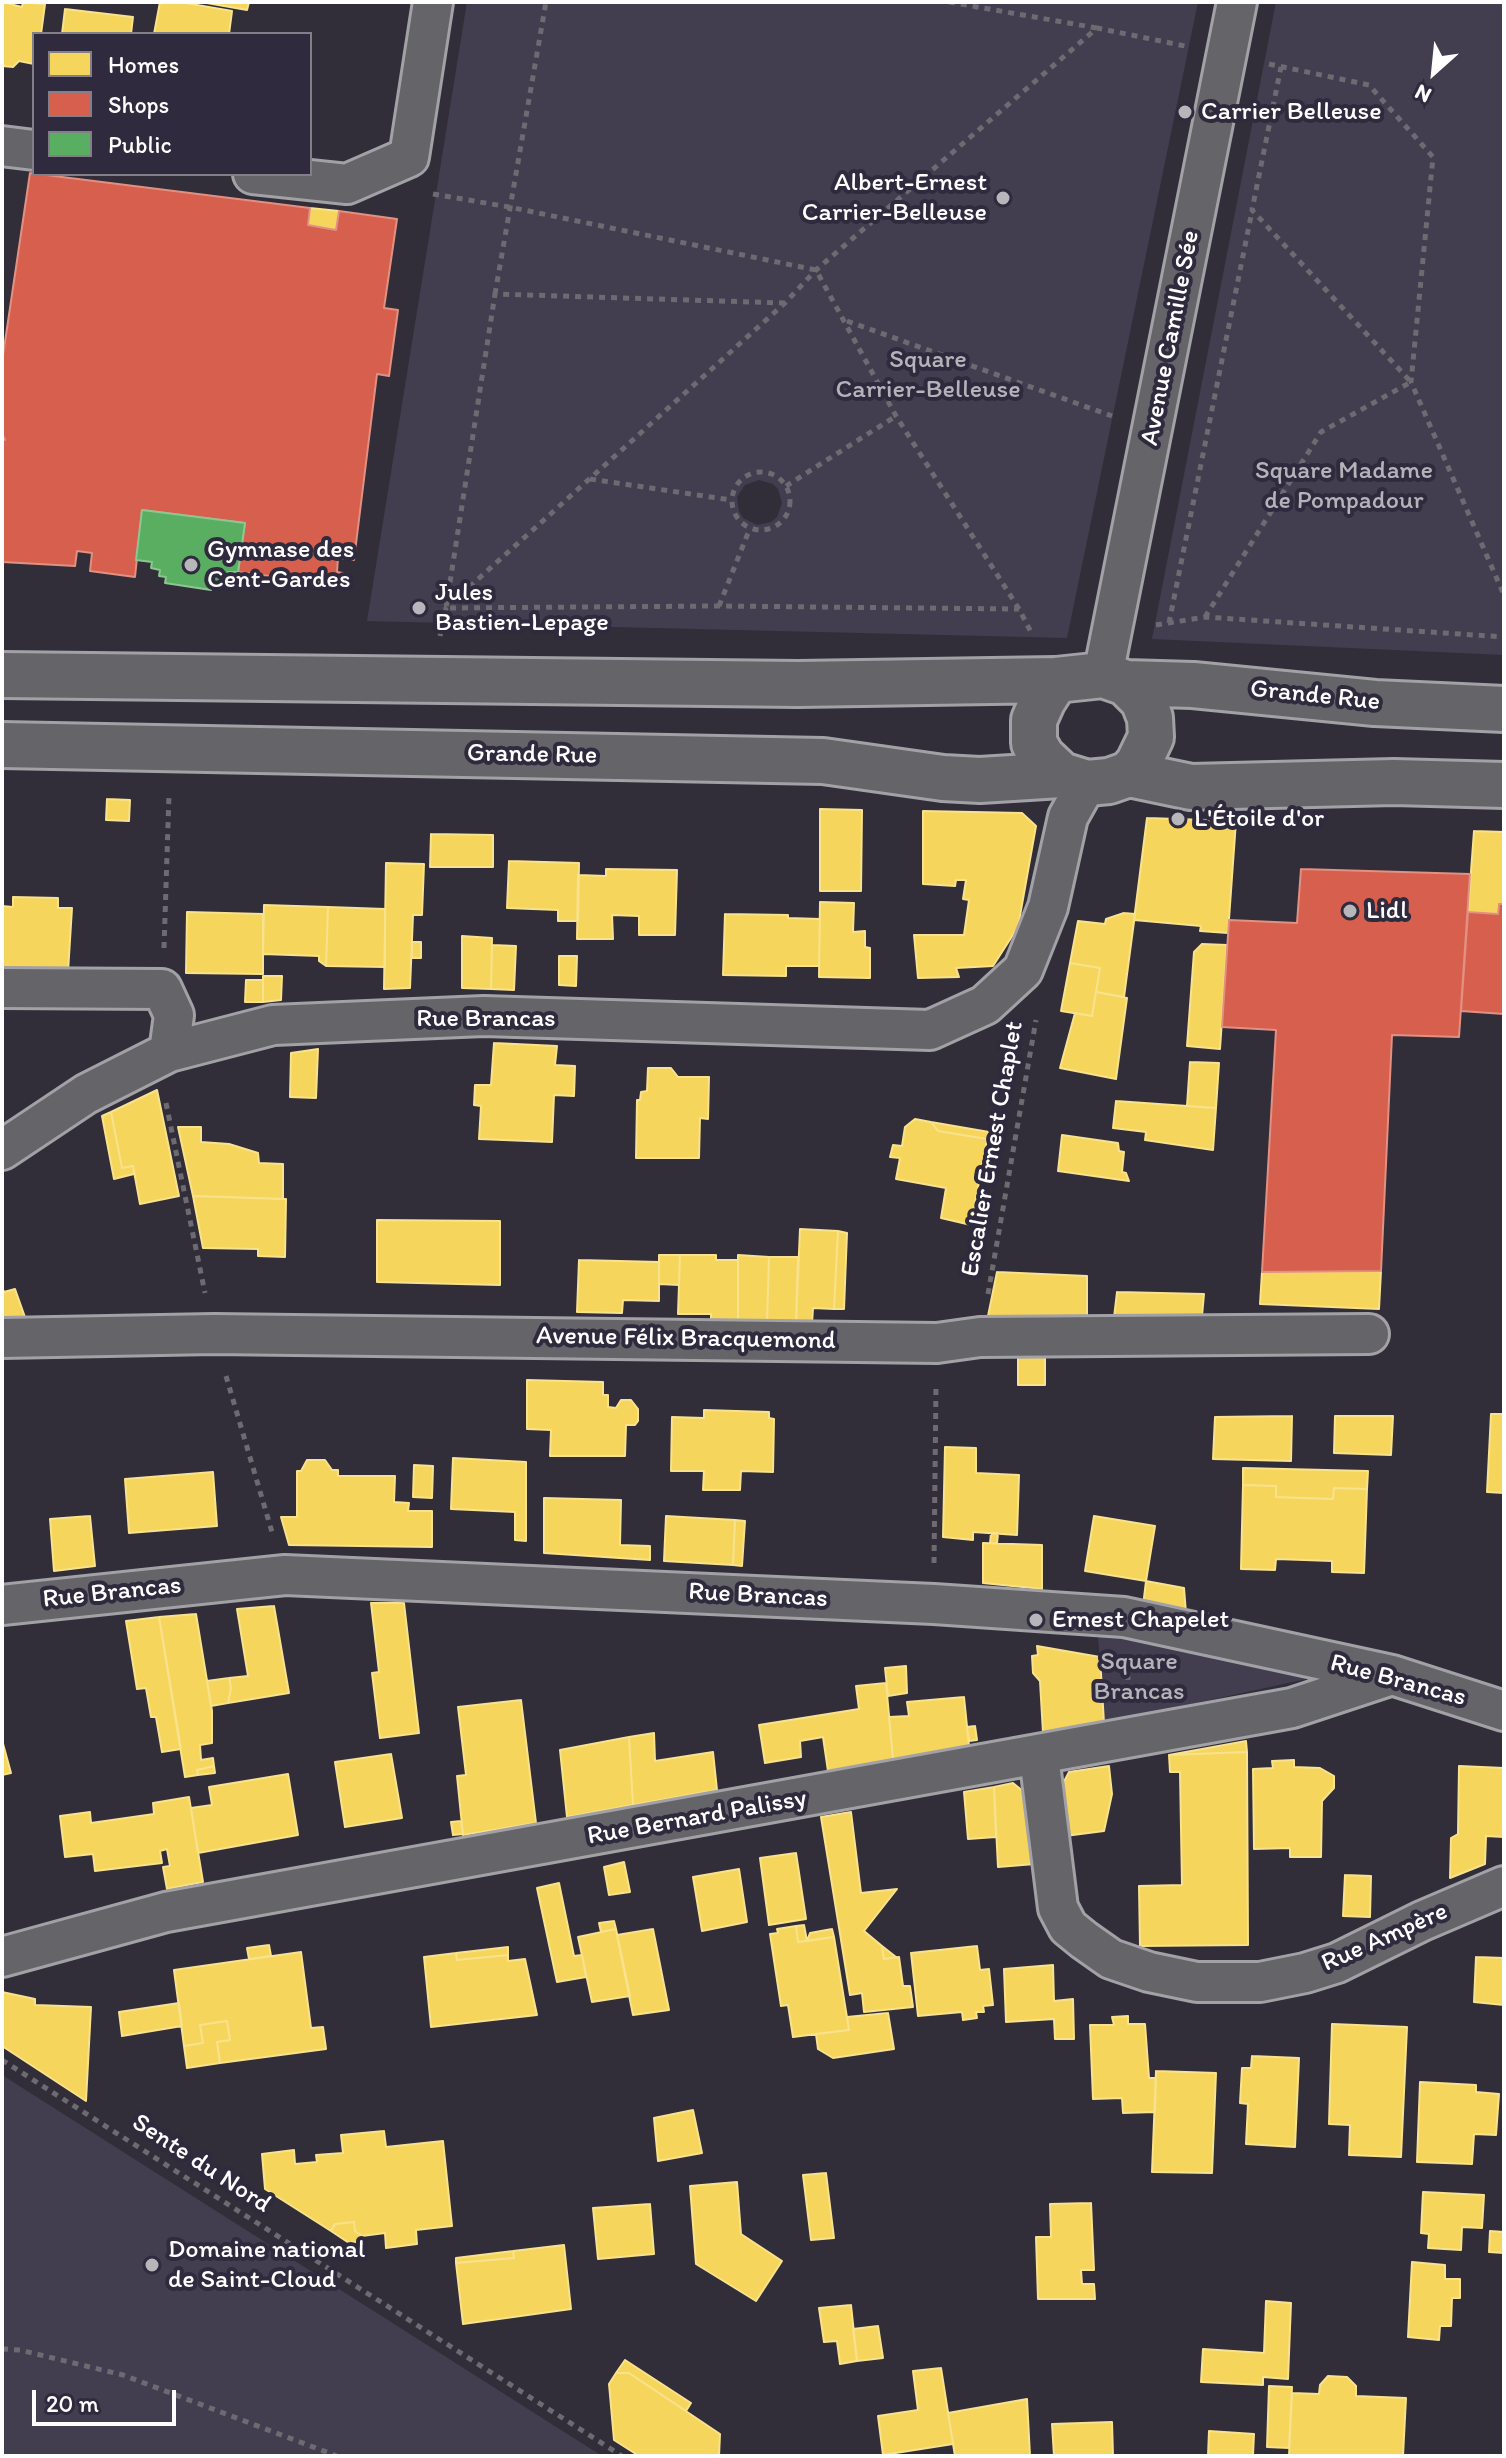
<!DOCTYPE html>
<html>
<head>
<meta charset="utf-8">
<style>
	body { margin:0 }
	#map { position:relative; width:1506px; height:2458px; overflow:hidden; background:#312e39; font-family:Itim,sans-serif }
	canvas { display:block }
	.frame { position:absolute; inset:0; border:4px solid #fff; pointer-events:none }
	.legend { position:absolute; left:32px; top:32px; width:280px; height:144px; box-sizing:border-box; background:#2f2a3d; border:2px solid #827f8b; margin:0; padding:10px 14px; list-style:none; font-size:24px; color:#fff }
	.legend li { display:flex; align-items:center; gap:16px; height:40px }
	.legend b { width:40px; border:2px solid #827f8b }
	.north { position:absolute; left:1394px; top:32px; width:80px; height:80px; -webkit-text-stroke:6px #2f2a3d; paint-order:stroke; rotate:207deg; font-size:22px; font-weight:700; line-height:32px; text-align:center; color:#fff }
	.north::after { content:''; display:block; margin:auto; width:28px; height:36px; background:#fff; clip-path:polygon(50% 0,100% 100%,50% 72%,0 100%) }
	.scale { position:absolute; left:32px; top:2390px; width:144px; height:36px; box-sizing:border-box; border:4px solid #fff; border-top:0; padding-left:10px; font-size:24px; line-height:28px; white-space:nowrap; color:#fff; -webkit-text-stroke:6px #2f2a3d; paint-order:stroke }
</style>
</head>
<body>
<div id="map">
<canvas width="1506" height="2458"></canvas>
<div class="frame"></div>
<ul class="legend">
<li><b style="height:22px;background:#f6d55c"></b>Homes</li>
<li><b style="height:22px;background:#d6604d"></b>Shops</li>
<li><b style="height:22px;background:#5aae61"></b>Public</li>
</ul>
<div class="north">N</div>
<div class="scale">20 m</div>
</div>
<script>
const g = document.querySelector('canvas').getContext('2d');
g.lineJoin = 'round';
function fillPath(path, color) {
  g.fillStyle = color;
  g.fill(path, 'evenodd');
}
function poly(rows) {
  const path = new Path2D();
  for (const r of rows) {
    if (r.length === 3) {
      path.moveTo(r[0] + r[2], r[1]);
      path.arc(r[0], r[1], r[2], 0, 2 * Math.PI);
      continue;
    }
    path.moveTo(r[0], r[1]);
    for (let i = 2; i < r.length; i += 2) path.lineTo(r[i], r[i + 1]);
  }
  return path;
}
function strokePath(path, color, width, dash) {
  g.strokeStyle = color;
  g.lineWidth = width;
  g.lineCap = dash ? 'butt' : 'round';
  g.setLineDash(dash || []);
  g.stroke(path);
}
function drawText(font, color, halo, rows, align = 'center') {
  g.font = font + ' Itim,sans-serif';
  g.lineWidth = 8;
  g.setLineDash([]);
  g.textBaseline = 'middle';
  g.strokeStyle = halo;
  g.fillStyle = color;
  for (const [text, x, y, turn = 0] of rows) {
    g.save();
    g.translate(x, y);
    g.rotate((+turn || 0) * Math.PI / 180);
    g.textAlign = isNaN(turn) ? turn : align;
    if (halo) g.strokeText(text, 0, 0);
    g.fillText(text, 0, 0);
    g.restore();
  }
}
fillPath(poly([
	[467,2,1198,2,1067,638,367,621],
	[759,480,773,484,778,489,782,503,777,517,771,522,757,525,743,518,739,511,737,497,745,485],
	[1276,2,1504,2,1504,655,1152,639],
	[1098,1635,1131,1637,1311,1678,1104,1723],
	[2,2075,602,2456,2,2456]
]), '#433e4f');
const homes = poly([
	[2,2,22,7,23,2,45,4,41,34,34,34,34,64,19,61,13,67,2,66,2,2],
	[160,2,180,2,232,11,229,34,154,34,160,2],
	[201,2,249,2,247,10,201,2],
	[65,9,133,17,131,34,62,34,65,9],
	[310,208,339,211,336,230,308,225,310,208],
	[107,799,130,800,129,821,106,820,107,799],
	[820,809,862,810,861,891,820,891,820,809],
	[923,811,1022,813,1036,826,1018,927,993,966,956,968,959,977,918,978,914,935,964,935,969,900,963,899,966,880,956,880,955,886,923,884,923,811],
	[1147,818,1236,821,1228,933,1200,931,1201,926,1134,920,1147,818],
	[1474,831,1504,832,1504,904,1499,904,1498,914,1468,912,1474,831],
	[431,834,493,835,493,867,430,867,431,834],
	[509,861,579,863,578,921,558,921,558,910,507,908,509,861],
	[386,863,424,864,422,915,413,915,410,988,384,989,386,863],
	[606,869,677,870,675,935,639,935,639,916,612,915,613,939,577,939,578,875,606,876,606,869],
	[13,897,58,898,58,908,72,908,68,972,2,969,2,906,13,907,13,897],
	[820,902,854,903,853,932,865,931,865,947,870,948,870,978,819,977,820,902],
	[264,905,328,907,326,966,319,961,319,956,263,954,264,905],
	[328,907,385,909,385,967,326,966,328,907],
	[187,912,263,914,263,974,186,973,187,912],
	[1124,913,1135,914,1124,997,1096,992,1100,968,1070,963,1078,921,1105,924,1106,919,1124,913],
	[725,914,788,915,788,918,820,919,819,966,786,966,786,976,723,975,725,914],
	[462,936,492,938,491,989,462,988,462,936],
	[412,942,421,942,421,958,412,958,412,942],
	[1202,944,1227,945,1220,1049,1187,1046,1194,952,1202,944],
	[492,945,516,946,514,990,491,989,492,945],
	[559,956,577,956,576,986,559,985,559,956],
	[1070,963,1100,968,1092,1016,1061,1011,1070,963],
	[263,976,282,976,281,1000,263,1002,263,976],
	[246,980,263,980,263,1002,245,1002,246,980],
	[1096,992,1127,998,1116,1079,1060,1068,1075,1013,1092,1016,1096,992],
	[494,1043,557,1046,555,1065,575,1066,574,1096,554,1095,552,1142,479,1139,481,1106,474,1105,475,1085,491,1085,494,1043],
	[318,1049,316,1098,290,1097,291,1053,318,1049],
	[1190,1062,1219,1063,1216,1108,1187,1106,1190,1062],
	[648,1068,671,1068,678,1077,709,1077,708,1119,700,1118,699,1158,636,1158,637,1100,640,1100,641,1092,647,1091,648,1068],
	[157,1090,179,1196,140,1204,133,1166,122,1168,111,1112,157,1090],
	[1116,1101,1216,1108,1213,1150,1145,1140,1146,1132,1113,1128,1116,1101],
	[111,1112,122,1168,133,1166,134,1174,114,1179,102,1116,111,1112],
	[915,1119,931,1122,938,1131,987,1139,971,1225,941,1218,946,1188,896,1179,900,1158,890,1157,893,1145,902,1146,905,1127,915,1119],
	[931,1122,989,1132,987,1139,938,1131,931,1122],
	[178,1127,201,1127,201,1142,229,1144,258,1153,259,1163,283,1164,283,1199,193,1196,178,1127],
	[1062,1135,1118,1143,1119,1151,1124,1152,1122,1172,1126,1173,1129,1181,1058,1171,1062,1135],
	[193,1196,286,1199,285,1257,258,1256,258,1249,203,1248,193,1196],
	[377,1220,500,1221,500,1285,377,1282,377,1220],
	[800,1229,838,1231,834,1309,813,1308,812,1324,796,1323,800,1229],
	[838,1231,847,1233,844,1309,834,1309,838,1231],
	[659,1255,680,1255,679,1285,659,1284,659,1255],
	[680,1255,716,1255,716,1260,738,1260,738,1322,711,1322,711,1314,678,1314,680,1255],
	[738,1255,769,1257,767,1323,738,1322,738,1255],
	[769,1257,798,1257,796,1323,767,1323,769,1257],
	[579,1260,659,1262,659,1301,623,1300,622,1313,577,1312,579,1260],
	[1381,1271,1379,1309,1260,1304,1262,1272,1381,1271],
	[997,1272,1087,1276,1087,1326,1013,1325,988,1316,997,1272],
	[2,1287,4,1292,15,1289,26,1320,2,1325,2,1287],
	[1117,1292,1204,1294,1201,1327,1113,1326,1117,1292],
	[1018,1356,1045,1356,1045,1385,1018,1385,1018,1356],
	[527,1380,603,1382,603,1395,608,1395,608,1407,616,1408,621,1400,631,1400,638,1409,638,1421,635,1425,626,1425,625,1456,550,1456,551,1430,527,1429,527,1380],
	[704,1410,769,1412,769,1418,774,1419,773,1472,741,1471,740,1490,703,1490,704,1471,671,1471,672,1417,704,1418,704,1410],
	[1491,1414,1504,1414,1504,1493,1487,1492,1491,1414],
	[1292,1416,1291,1461,1213,1459,1215,1417,1292,1416],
	[1335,1416,1393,1416,1391,1455,1334,1453,1335,1416],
	[945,1447,976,1448,976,1473,1019,1475,1017,1535,973,1532,973,1540,943,1537,945,1447],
	[453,1458,526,1462,526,1541,515,1540,515,1512,451,1509,453,1458],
	[307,1460,325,1460,332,1470,338,1470,338,1476,395,1476,394,1502,409,1503,408,1511,432,1511,432,1547,289,1545,281,1517,297,1517,297,1471,301,1471,307,1460],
	[414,1465,433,1466,432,1498,413,1497,414,1465],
	[1243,1468,1368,1471,1367,1489,1334,1488,1333,1499,1276,1497,1276,1486,1243,1485,1243,1468],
	[213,1472,217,1526,129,1533,125,1479,213,1472],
	[1243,1485,1276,1486,1276,1497,1333,1499,1334,1488,1367,1489,1364,1573,1332,1572,1332,1561,1276,1559,1275,1570,1241,1569,1243,1485],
	[544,1498,621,1500,620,1545,650,1546,650,1560,544,1553,544,1498],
	[90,1516,95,1566,54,1571,50,1519,90,1516],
	[666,1516,735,1520,733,1565,664,1561,666,1516],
	[1094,1516,1155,1526,1146,1581,1085,1571,1094,1516],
	[735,1520,745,1521,742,1566,733,1565,735,1520],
	[991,1533,998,1533,997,1544,990,1543,991,1533],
	[983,1543,1042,1545,1042,1589,983,1583,983,1543],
	[1146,1581,1184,1588,1186,1613,1143,1606,1146,1581],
	[371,1603,404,1603,419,1733,380,1738,372,1673,379,1672,371,1603],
	[274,1606,289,1693,228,1703,231,1688,229,1678,248,1676,237,1609,274,1606],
	[196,1614,212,1711,212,1743,200,1745,201,1760,213,1758,214,1766,197,1770,198,1775,185,1777,159,1617,196,1614],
	[159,1617,181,1749,162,1752,156,1717,151,1717,146,1688,137,1689,126,1621,159,1617],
	[1037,1646,1100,1657,1104,1723,1043,1733,1040,1681,1033,1673,1032,1656,1038,1655,1037,1646],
	[906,1666,907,1693,888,1696,885,1668,906,1666],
	[229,1678,231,1688,228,1703,211,1706,207,1681,229,1678],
	[886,1683,893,1759,828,1771,823,1737,800,1741,801,1757,765,1763,759,1725,859,1709,856,1686,886,1683],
	[964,1697,969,1746,893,1759,889,1717,909,1716,907,1702,964,1697],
	[521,1700,536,1823,463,1835,457,1776,466,1775,458,1707,521,1700],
	[975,1726,977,1740,969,1741,967,1727,975,1726],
	[654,1733,655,1761,713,1752,717,1790,633,1805,629,1737,654,1733],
	[629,1737,633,1805,567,1817,560,1750,629,1737],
	[2,1740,11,1773,2,1775,2,1740],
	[1246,1741,1247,1752,1169,1755,1246,1741],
	[1247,1752,1248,1945,1140,1946,1139,1886,1182,1885,1180,1772,1170,1772,1169,1755,1247,1752],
	[391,1754,402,1818,345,1827,335,1762,391,1754],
	[1294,1760,1294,1767,1320,1768,1334,1776,1334,1788,1322,1801,1321,1857,1290,1857,1290,1848,1254,1849,1253,1769,1273,1768,1272,1761,1294,1760],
	[214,1766,215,1773,198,1775,197,1770,214,1766],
	[1109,1766,1112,1794,1104,1831,1065,1836,1059,1791,1069,1772,1109,1766],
	[1459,1766,1504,1768,1504,1837,1486,1836,1485,1864,1450,1878,1451,1838,1458,1834,1459,1766],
	[288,1774,298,1835,198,1853,191,1808,212,1805,209,1787,288,1774],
	[1013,1783,1024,1792,1035,1864,998,1867,994,1787,1013,1783],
	[994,1787,996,1837,968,1839,964,1792,994,1787],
	[189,1797,203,1882,167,1889,163,1867,170,1866,167,1849,160,1851,162,1863,95,1871,93,1854,65,1857,60,1816,90,1812,91,1823,154,1814,153,1803,189,1797],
	[851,1812,861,1893,897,1889,864,1931,882,1946,884,1959,899,1957,903,1986,910,1986,913,2007,864,2012,862,1993,850,1995,821,1817,851,1812],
	[461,1821,463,1834,453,1835,451,1822,461,1821],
	[796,1853,806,1919,769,1925,760,1858,796,1853],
	[624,1862,630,1892,609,1895,604,1867,624,1862],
	[739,1869,747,1922,702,1931,693,1877,739,1869],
	[1345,1875,1371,1876,1370,1917,1343,1916,1345,1875],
	[559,1883,574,1956,582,1955,586,1977,557,1982,537,1888,559,1883],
	[614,1921,616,1929,601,1932,599,1923,614,1921],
	[804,1925,807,1941,798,1942,796,1926,804,1925],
	[796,1926,798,1942,834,1937,849,2030,793,2037,788,2005,781,2006,770,1934,778,1933,777,1929,796,1926],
	[616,1929,630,1996,592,2002,578,1937,616,1929],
	[653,1929,669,2010,633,2015,617,1935,653,1929],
	[832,1929,834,1937,807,1941,810,1933,832,1929],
	[269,1945,271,1956,249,1959,247,1948,269,1945],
	[882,1946,896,1957,884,1959,882,1946],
	[977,1946,980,1970,989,1969,993,2005,983,2006,984,2012,976,2012,977,2018,963,2020,962,2012,918,2016,911,1953,977,1946],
	[508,1947,508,1955,457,1960,456,1953,508,1947],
	[301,1952,311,2028,323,2027,326,2049,220,2063,217,2042,230,2040,227,2021,200,2025,203,2043,184,2046,174,1970,301,1952],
	[456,1953,457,1960,508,1955,508,1961,525,1959,537,2015,431,2027,424,1957,456,1953],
	[1476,1957,1504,1958,1504,2005,1474,2002,1476,1957],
	[1053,1965,1054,2001,1073,1999,1074,2039,1055,2039,1054,2019,1006,2022,1004,1969,1053,1965],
	[2,1992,35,1999,35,2005,91,2007,86,2101,2,2046,2,1992],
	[179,2003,182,2026,122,2036,119,2012,179,2003],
	[888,2013,894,2049,833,2058,818,2049,816,2034,849,2030,847,2017,888,2013],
	[1128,2016,1128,2024,1145,2024,1149,2078,1156,2078,1155,2112,1123,2113,1122,2098,1093,2099,1090,2025,1114,2025,1112,2017,1128,2016],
	[227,2021,230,2040,217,2042,220,2063,187,2068,184,2046,203,2043,200,2025,227,2021],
	[1332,2024,1407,2027,1401,2157,1349,2155,1350,2125,1329,2124,1332,2024],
	[1252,2056,1299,2058,1295,2147,1246,2144,1248,2104,1240,2103,1242,2068,1251,2068,1252,2056],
	[1156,2071,1216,2073,1212,2173,1152,2172,1156,2071],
	[1420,2082,1476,2085,1476,2092,1499,2094,1496,2135,1474,2134,1472,2164,1417,2162,1420,2082],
	[693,2110,702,2153,658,2161,654,2118,693,2110],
	[384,2131,386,2147,443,2141,452,2226,416,2230,417,2244,386,2248,385,2233,362,2236,355,2231,354,2222,335,2224,331,2231,265,2189,262,2154,294,2150,295,2164,317,2162,316,2155,343,2153,341,2135,384,2131],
	[826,2173,834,2238,811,2240,803,2175,826,2173],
	[737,2182,741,2234,782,2261,756,2301,696,2264,690,2186,737,2182],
	[1423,2192,1484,2195,1482,2228,1462,2227,1461,2250,1428,2248,1429,2234,1421,2233,1423,2192],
	[1091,2203,1094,2270,1081,2270,1082,2284,1094,2284,1095,2299,1038,2299,1036,2237,1051,2237,1050,2204,1091,2203],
	[650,2204,654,2254,598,2259,593,2208,650,2204],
	[354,2222,355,2231,362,2236,363,2241,349,2243,331,2231,335,2224,354,2222],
	[1490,2231,1504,2232,1504,2253,1489,2252,1490,2231],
	[564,2245,571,2309,463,2324,456,2263,514,2258,513,2251,564,2245],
	[513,2251,514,2258,456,2263,456,2258,513,2251],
	[1412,2262,1445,2265,1445,2279,1460,2279,1460,2298,1452,2298,1451,2326,1440,2326,1439,2340,1408,2337,1412,2262],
	[1266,2301,1291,2303,1288,2379,1263,2377,1263,2385,1201,2382,1203,2349,1264,2353,1266,2301],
	[851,2305,857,2361,840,2364,837,2341,824,2342,819,2308,851,2305],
	[878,2326,883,2358,857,2361,853,2329,878,2326],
	[625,2360,691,2403,686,2411,629,2373,616,2373,625,2360],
	[941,2368,953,2444,883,2455,878,2416,918,2410,913,2371,941,2368],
	[616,2373,629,2373,720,2434,719,2456,639,2456,614,2440,609,2384,616,2373],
	[1328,2376,1347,2377,1356,2386,1356,2396,1406,2398,1403,2456,1289,2456,1292,2393,1319,2394,1320,2385,1328,2376],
	[1269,2386,1292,2387,1289,2448,1267,2447,1269,2386],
	[1027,2399,1030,2456,955,2456,948,2413,1027,2399],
	[1112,2422,1113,2456,1054,2456,1052,2424,1112,2422],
	[1209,2431,1254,2434,1253,2455,1271,2456,1208,2456,1209,2431]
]);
fillPath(homes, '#f6d55c');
strokePath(homes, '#f9e28d', 2);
const shops = poly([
	[30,173,310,208,308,225,336,230,339,211,397,219,384,308,398,310,389,376,377,374,354,560,338,558,337,572,349,574,347,586,238,572,245,523,142,510,135,577,90,571,92,553,77,551,75,566,2,562,2,440,5,440,2,433,2,362,30,173],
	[1301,869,1470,874,1459,1037,1392,1035,1381,1271,1262,1272,1276,1030,1222,1027,1229,920,1297,923,1301,869],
	[1499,904,1504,904,1504,1014,1461,1011,1468,912,1498,914,1499,904]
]);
fillPath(shops, '#d6604d');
strokePath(shops, '#e29082', 2);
const public = poly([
	[142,510,245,523,238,572,228,572,228,578,220,577,219,584,212,583,211,590,165,583,166,577,159,576,160,570,151,568,152,562,136,560,142,510]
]);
fillPath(public, '#5aae61');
strokePath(public, '#8cc690', 2);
const minor = poly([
	[2,146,34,150],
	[253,174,347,184,409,157,433,2],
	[1103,675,1237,2],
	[2,988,162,989,174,1015,169,1052],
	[2,1150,86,1094,169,1052,273,1025,484,1016,930,1030,985,1005,1023,970,1048,907,1068,817,1087,783],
	[2,1338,214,1334,937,1343,980,1337,1369,1334],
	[2,1605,285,1575,934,1604,1124,1617,1392,1675,1504,1711],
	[1039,1756,1058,1908,1068,1927,1084,1940,1111,1959,1149,1972,1197,1982,1260,1982,1305,1973,1337,1963,1422,1921,1504,1886],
	[2,1957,166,1912,1292,1708,1389,1676]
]);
const primary = poly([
	[2,675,798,684,1056,680,1103,675,1126,683,1143,700,1150,718,1151,737,1138,764,1129,774,1109,781,1087,783,1061,775,1042,757,1034,743,1034,720,1043,700,1056,680],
	[1126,683,1193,685,1375,703,1504,709],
	[2,745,823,761,943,778,980,780,1061,775],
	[1129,774,1191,787,1394,782,1504,785]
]);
strokePath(minor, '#a2a1a6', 44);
strokePath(primary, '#a2a1a6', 50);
strokePath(poly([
	[949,2,1097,28],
	[1269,64,1369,85,1433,157,1411,382,1504,595],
	[433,194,509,207,816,270,896,416,1019,609,1032,634],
	[495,294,546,2],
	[785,303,495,294,446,608,719,606,1019,609],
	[847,321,1112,416],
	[761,501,29],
	[590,479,731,500],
	[786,486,896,416],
	[719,606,750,528],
	[1205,617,1321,432,1411,382,1252,210,1281,67],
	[1169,623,1252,211],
	[1156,625,1205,617,1504,637],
	[440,636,446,608,785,303,816,270,1097,28,1185,46],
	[164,948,169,794],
	[166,1103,205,1293],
	[988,1294,1036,1020],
	[226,1376,272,1532],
	[934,1563,936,1385],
	[1127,1662,1129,1696],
	[2,2060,622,2456],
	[2,2349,20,2350,123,2375,337,2456]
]), '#6d6b71', 5, [6, 6]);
strokePath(minor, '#656469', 38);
strokePath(primary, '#656469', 44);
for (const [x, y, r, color] of [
	[1185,112,8,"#b7b6ba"],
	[1003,198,8,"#b7b6ba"],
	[191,565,8,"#b7b6ba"],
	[419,608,8,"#b7b6ba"],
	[1178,819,8,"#b7b6ba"],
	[1350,911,8,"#b7b6ba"],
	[1036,1620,8,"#b7b6ba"],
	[152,2265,8,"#b7b6ba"]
]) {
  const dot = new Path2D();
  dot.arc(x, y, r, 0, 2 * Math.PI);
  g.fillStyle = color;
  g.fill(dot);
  strokePath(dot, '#2f2a3d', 3);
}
drawText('26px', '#fff', '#2f2a3d', [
	["Carrier Belleuse",1201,112],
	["Albert-Ernest",987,183,"right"],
	["Carrier-Belleuse",987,213,"right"],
	["Gymnase des",207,550],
	["Cent-Gardes",207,580],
	["Jules",435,593],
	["Bastien-Lepage",435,623],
	["L'Étoile d'or",1194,819],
	["Lidl",1366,911],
	["Ernest Chapelet",1052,1620],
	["Domaine national",168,2250],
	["de Saint-Cloud",168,2280]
], 'left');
drawText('26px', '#fff', '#2f2a3d', [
	["Avenue Camille Sée",1171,338,-79],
	["Grande Rue",1315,696,6],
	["Grande Rue",532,755,1],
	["Rue Brancas",486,1019],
	["Escalier Ernest Chaplet",993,1149,-80],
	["Avenue Félix Bracquemond",686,1339,1],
	["Rue Brancas",112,1593,-6],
	["Rue Brancas",758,1596,3],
	["Rue Brancas",1398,1681,15],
	["Rue Bernard Palissy",697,1818,-10],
	["Rue Ampère",1385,1938,-24],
	["Sente du Nord",201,2164,33]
]);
drawText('26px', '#b5b3ba', '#2f2a3d', [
	["Square",928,360],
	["Carrier-Belleuse",928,390],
	["Square Madame",1344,471],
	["de Pompadour",1344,501],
	["Square",1139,1662],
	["Brancas",1139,1692]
]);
</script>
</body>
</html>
